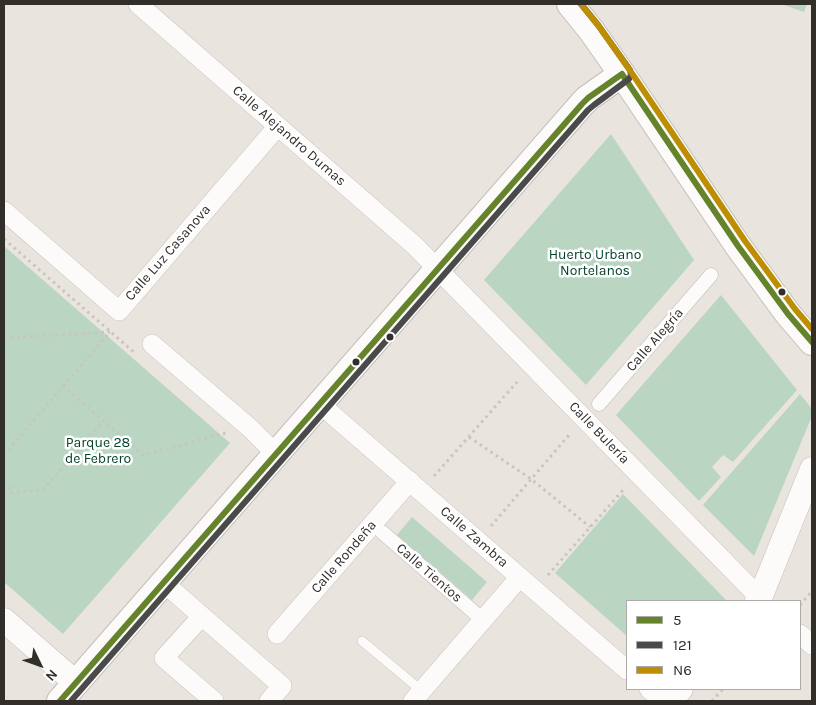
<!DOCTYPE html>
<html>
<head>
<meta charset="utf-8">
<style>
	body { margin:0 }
	#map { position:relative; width:816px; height:705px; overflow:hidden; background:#eae4df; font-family:Karla,sans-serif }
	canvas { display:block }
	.frame { position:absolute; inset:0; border:5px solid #322e2a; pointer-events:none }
	.legend { position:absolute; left:626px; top:600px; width:175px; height:90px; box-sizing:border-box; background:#fff; border:1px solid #adabaa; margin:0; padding:6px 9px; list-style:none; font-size:15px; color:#322e2a }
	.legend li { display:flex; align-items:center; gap:10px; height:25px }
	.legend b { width:25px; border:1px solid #adabaa }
	.north { position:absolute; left:15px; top:640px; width:50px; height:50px; -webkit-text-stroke:4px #fff; paint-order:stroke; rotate:132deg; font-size:14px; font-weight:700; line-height:20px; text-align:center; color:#322e2a }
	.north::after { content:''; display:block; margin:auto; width:18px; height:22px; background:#322e2a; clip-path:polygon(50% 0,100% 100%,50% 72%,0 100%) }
</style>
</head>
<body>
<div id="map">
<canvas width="816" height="705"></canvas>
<div class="frame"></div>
<ul class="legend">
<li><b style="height:6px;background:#64832a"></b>5</li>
<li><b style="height:6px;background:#4a4a4a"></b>121</li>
<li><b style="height:6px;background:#bd8e04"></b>N6</li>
</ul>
<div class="north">N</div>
</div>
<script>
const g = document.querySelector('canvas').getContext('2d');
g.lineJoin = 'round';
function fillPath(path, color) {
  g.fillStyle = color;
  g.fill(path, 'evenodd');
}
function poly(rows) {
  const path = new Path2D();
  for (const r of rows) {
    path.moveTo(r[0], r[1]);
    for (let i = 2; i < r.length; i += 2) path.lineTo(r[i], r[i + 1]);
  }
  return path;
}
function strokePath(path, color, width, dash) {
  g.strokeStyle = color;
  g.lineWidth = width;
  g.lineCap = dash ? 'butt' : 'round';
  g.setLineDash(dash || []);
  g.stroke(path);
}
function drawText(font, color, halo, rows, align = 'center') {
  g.font = font + ' Karla,sans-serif';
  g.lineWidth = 5;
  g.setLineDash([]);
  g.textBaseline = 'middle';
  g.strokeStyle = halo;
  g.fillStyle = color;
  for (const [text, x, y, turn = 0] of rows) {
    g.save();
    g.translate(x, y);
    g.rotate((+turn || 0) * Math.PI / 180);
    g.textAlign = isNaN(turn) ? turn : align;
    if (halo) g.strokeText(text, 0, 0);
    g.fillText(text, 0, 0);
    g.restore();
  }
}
fillPath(poly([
	[781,4,807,4,804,12],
	[611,134,694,260,586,385,484,280],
	[4,246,230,443,63,634,4,582],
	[721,295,797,390,733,462,723,455,712,467,721,477,699,501,616,415],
	[800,394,812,409,812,416,754,556,703,505],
	[623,494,727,601,627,601,627,636,555,573],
	[412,517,487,582,472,600,397,535]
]), '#bad5c2');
const service = poly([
	[362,641,422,691]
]);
const pedestrian = poly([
	[599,404,711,275],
	[382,532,476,614]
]);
const minor = poly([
	[138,4,414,245,763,601],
	[4,211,119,311,278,126],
	[152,344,251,429,276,454],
	[320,404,627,670],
	[164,583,282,686,269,701],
	[202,616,164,658,214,701],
	[277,634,410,481],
	[800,634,812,645],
	[649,689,663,701],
	[413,701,520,577]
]);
const tertiary = poly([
	[757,601,760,598,812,469],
	[4,620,76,683],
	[670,701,681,689]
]);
const secondary = poly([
	[570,4,591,30,622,74,738,246,788,314,812,342],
	[60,701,582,104,588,98,622,74]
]);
strokePath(service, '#c3bfbb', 10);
strokePath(pedestrian, '#c3bfbb', 15);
strokePath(minor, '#c3bfbb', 20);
strokePath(tertiary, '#c3bfbb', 25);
strokePath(secondary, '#c3bfbb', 28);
strokePath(poly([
	[4,239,135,353],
	[4,338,110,332],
	[63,386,143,455,226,433],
	[469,437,531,479,590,527],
	[4,455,110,332],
	[434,476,517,382],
	[4,483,13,491],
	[4,493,43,490,103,421],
	[491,526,569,435],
	[548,575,623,490],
	[800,605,812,591],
	[712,701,723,689]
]), '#c7c5c3', 3, [2.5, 4]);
strokePath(service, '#fcfbfa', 9);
strokePath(pedestrian, '#fcfbfa', 14);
strokePath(minor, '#fcfbfa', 19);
strokePath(tertiary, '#fcfbfa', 24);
strokePath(secondary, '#fcfbfa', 26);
strokePath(poly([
	[622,74,738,246,788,314,812,342],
	[60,701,582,104,588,98,622,74]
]), '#64832a', 6);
strokePath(poly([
	[71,701,588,110,594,105,629,79,631,75,630,70,598,25,581,4]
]), '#4a4a4a', 6);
strokePath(poly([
	[581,4,598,25,629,69,745,241,795,309,812,329]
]), '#bd8e04', 6);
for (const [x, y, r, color] of [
	[782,292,4.5,"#322e2a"],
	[390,337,4.5,"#322e2a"],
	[356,362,4.5,"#322e2a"]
]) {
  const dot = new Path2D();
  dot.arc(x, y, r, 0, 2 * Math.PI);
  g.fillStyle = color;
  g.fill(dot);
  strokePath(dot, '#fff', 2);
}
drawText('14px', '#322e2a', '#fff', [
	["Calle Alejandro Dumas",289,136,41],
	["Calle Luz Casanova",168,253,-49],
	["Calle Alegría",655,340,-49],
	["Calle Bulería",599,433,46],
	["Calle Zambra",474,537,41],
	["Calle Rondeña",344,557,-49],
	["Calle Tientos",429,573,41]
]);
drawText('14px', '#034229', '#fff', [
	["Huerto Urbano",595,255],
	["Nortelanos",595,271],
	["Parque 28",98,443],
	["de Febrero",98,459]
]);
</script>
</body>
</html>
